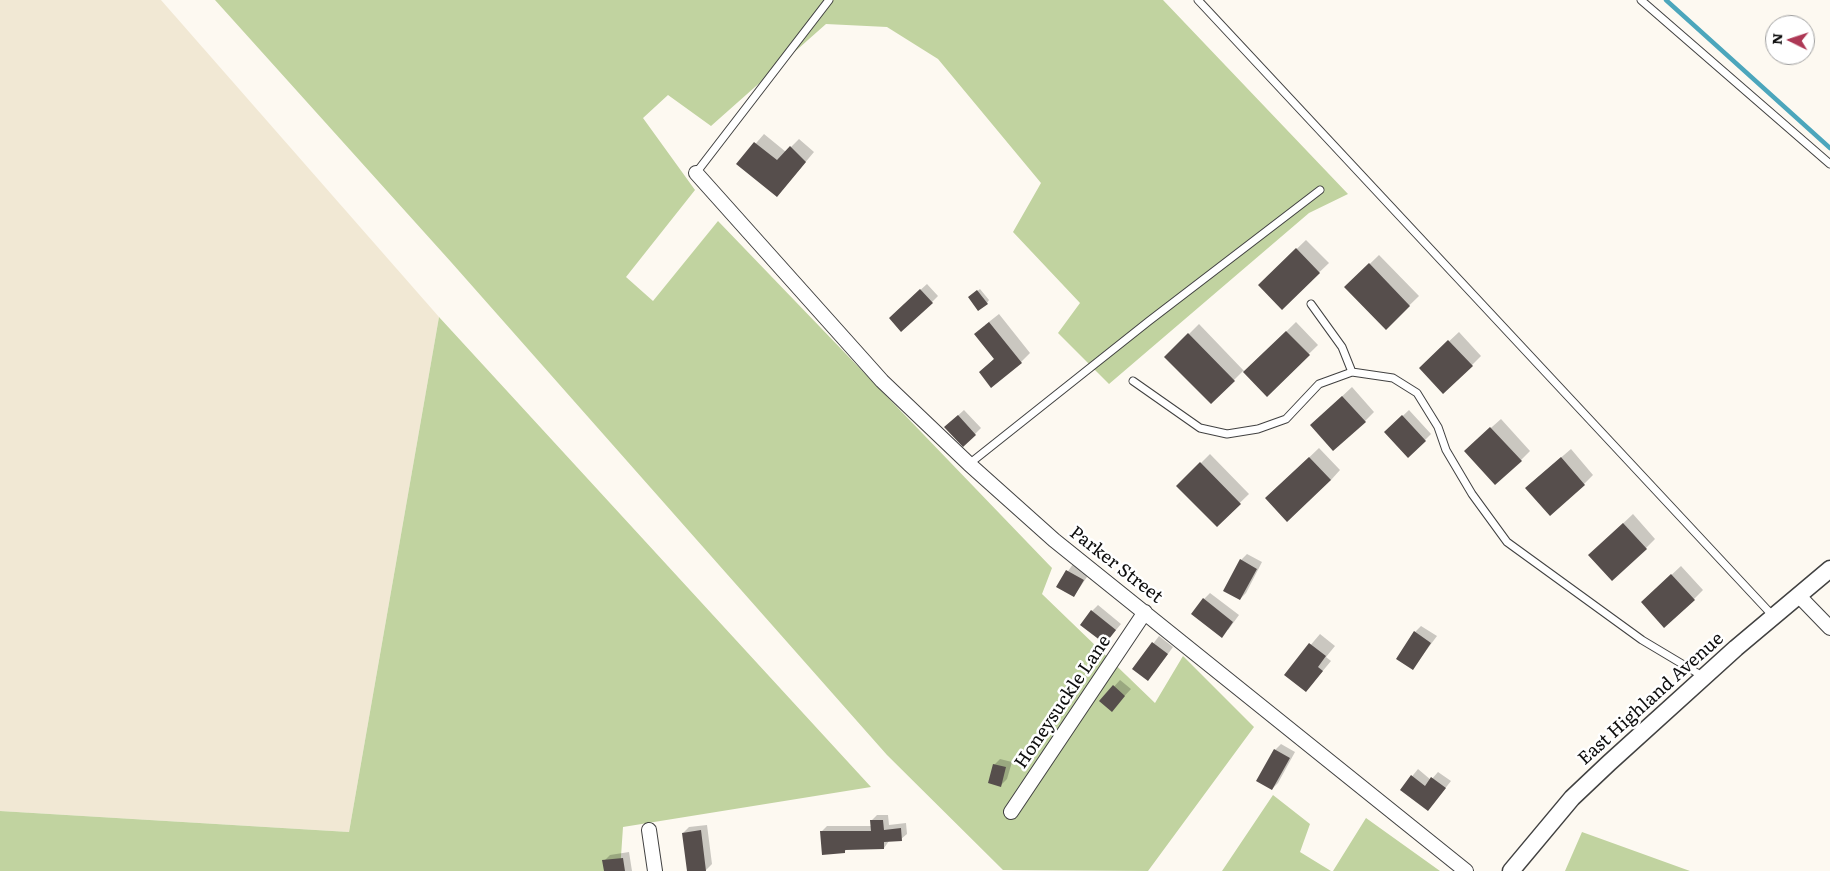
<!DOCTYPE html>
<html>
<head>
<meta charset="utf-8">
<style>
	body { margin:0 }
	#map { position:relative; width:1830px; height:871px; overflow:hidden; background:#fdf9f1; font-family:Literata,serif }
	canvas { display:block }
	.north { position:absolute; left:1765px; top:15px; width:50px; height:50px; box-sizing:border-box; background:#fff; border:1px solid #9f9f9f; border-radius:50%; rotate:274deg; font-size:14px; font-weight:700; line-height:20px; text-align:center; color:#0e0e0e }
	.north::after { content:''; display:block; margin:auto; width:18px; height:22px; background:#ad3855; clip-path:polygon(50% 0,100% 100%,50% 72%,0 100%) }
</style>
</head>
<body>
<div id="map">
<canvas width="1830" height="871"></canvas>
<div class="north">N</div>
</div>
<script>
const g = document.querySelector('canvas').getContext('2d');
g.lineJoin = 'round';
function fillPath(path, color) {
  g.fillStyle = color;
  g.fill(path, 'evenodd');
}
function poly(rows) {
  const path = new Path2D();
  for (const r of rows) {
    path.moveTo(r[0], r[1]);
    for (let i = 2; i < r.length; i += 2) path.lineTo(r[i], r[i + 1]);
  }
  return path;
}
function strokePath(path, color, width, dash) {
  g.strokeStyle = color;
  g.lineWidth = width;
  g.lineCap = dash ? 'butt' : 'round';
  g.setLineDash(dash || []);
  g.stroke(path);
}
function drawText(font, color, halo, rows, align = 'center') {
  g.font = font + ' Literata,serif';
  g.lineWidth = 5;
  g.setLineDash([]);
  g.textBaseline = 'middle';
  g.strokeStyle = halo;
  g.fillStyle = color;
  for (const [text, x, y, turn = 0] of rows) {
    g.save();
    g.translate(x, y);
    g.rotate((+turn || 0) * Math.PI / 180);
    g.textAlign = isNaN(turn) ? turn : align;
    if (halo) g.strokeText(text, 0, 0);
    g.fillText(text, 0, 0);
    g.restore();
  }
}
fillPath(poly([
	[0,0,161,0,439,317,349,832,0,811]
]), '#f1e8d4');
fillPath(poly([
	[215,0,1163,0,1348,194,1309,213,1109,384,1058,333,1080,303,1013,232,1041,183,938,59,887,27,826,24,711,126,668,95,643,118,695,190,626,277,653,301,718,221,1052,568,1042,594,1155,703,1183,656,1254,727,1148,871,1003,870,887,755,451,262],
	[439,317,871,787,623,827,620,871,0,871,0,811,349,832],
	[1273,795,1310,824,1300,852,1331,871,1222,871],
	[1366,818,1440,871,1333,871],
	[1582,832,1690,871,1565,871]
]), '#c1d3a0');
fillPath(poly([
	[764,134,786,152,799,139,814,152,777,196,738,164],
	[1306,240,1329,263,1282,308,1259,285],
	[1379,255,1419,296,1386,328,1346,287],
	[927,284,938,296,932,302,896,312],
	[980,289,989,300,987,303,972,295],
	[999,314,1030,353,1021,362,980,372,995,358,985,325],
	[1296,322,1318,345,1267,395,1243,371,1211,403,1166,357,1199,324,1245,372],
	[1459,332,1481,356,1472,365,1430,359],
	[1352,387,1374,412,1365,421,1321,416],
	[964,410,981,428,964,445,952,421],
	[1409,410,1431,434,1425,440,1392,426],
	[1501,419,1530,451,1521,460,1475,442],
	[1319,448,1340,470,1331,480,1276,489],
	[1571,449,1593,475,1584,484,1536,479],
	[1210,454,1249,494,1217,525,1178,486],
	[1633,514,1655,539,1646,548,1599,546],
	[1247,554,1262,562,1246,593,1240,599,1241,560],
	[1073,564,1089,574,1074,596,1058,586],
	[1681,566,1703,590,1694,599,1652,593],
	[1210,593,1239,615,1228,630,1204,599],
	[1098,605,1121,624,1105,643,1092,611],
	[1421,626,1437,636,1413,668,1415,632],
	[1320,634,1335,646,1326,657,1331,661,1306,691,1286,674],
	[1159,636,1173,647,1154,673,1134,669],
	[1120,680,1131,689,1117,704,1101,701],
	[1281,744,1295,752,1278,783,1272,789,1275,750],
	[1000,759,1012,762,1007,779,1001,785,994,765],
	[1418,769,1431,780,1438,772,1451,781,1428,810,1401,790],
	[877,815,888,815,889,825,906,823,907,834,901,839,889,841,884,848,847,849,844,852,821,832,827,826,872,826,871,821],
	[707,825,712,864,705,871,688,871,683,833,689,827],
	[629,852,632,871,605,871,604,861,610,855]
]), '#0003');
strokePath(poly([
	[1666,0,1830,148]
]), '#4ca6bc', 4.5);
fillPath(poly([
	[754,142,777,160,790,146,806,162,777,197,736,164],
	[1296,248,1320,273,1282,310,1258,285],
	[1369,263,1410,306,1386,330,1344,287],
	[920,289,933,303,901,332,889,318],
	[977,290,988,304,978,311,968,297],
	[989,322,1022,363,991,388,979,372,994,359,974,334],
	[1286,331,1310,355,1267,397,1243,372],
	[1188,333,1235,381,1211,404,1164,357],
	[1448,340,1473,366,1443,394,1419,368],
	[1342,396,1366,422,1333,451,1310,425],
	[958,415,976,435,963,447,944,427],
	[1402,415,1426,441,1408,458,1384,432],
	[1490,427,1522,461,1495,485,1464,451],
	[1309,457,1331,480,1287,522,1265,498],
	[1561,457,1585,485,1550,516,1525,488],
	[1200,462,1241,504,1217,527,1176,486],
	[1623,523,1647,549,1612,581,1588,555],
	[1240,559,1257,569,1240,600,1223,591],
	[1066,570,1084,580,1074,597,1056,587],
	[1671,574,1695,600,1664,628,1641,602],
	[1203,598,1233,622,1222,638,1191,614],
	[1091,610,1116,630,1105,644,1080,625],
	[1414,631,1431,643,1413,670,1396,659],
	[1152,642,1168,654,1148,681,1132,669],
	[1309,643,1326,656,1318,667,1323,671,1306,692,1284,675],
	[1113,685,1125,696,1112,712,1099,701],
	[1274,749,1290,758,1272,790,1256,781],
	[993,764,1006,767,1001,787,988,783],
	[1411,775,1425,786,1431,777,1446,788,1428,811,1400,790],
	[870,820,883,820,884,830,901,828,902,841,884,842,884,849,845,850,845,853,822,855,820,831,871,831],
	[701,830,706,871,687,871,682,833],
	[623,858,625,871,604,871,602,860]
]), '#564e4c');
const service = poly([
	[1198,0,1774,617],
	[1641,0,1830,164],
	[696,173,829,0],
	[1311,304,1342,347,1352,372],
	[1133,381,1200,428,1227,434,1258,429,1286,419,1319,384,1352,372,1393,378,1417,393,1438,427,1446,450,1472,494,1507,542,1642,640,1704,677],
	[969,464,1149,321,1320,190]
]);
const minor = poly([
	[696,173,882,381,969,464,1054,540,1466,871],
	[1799,596,1830,628],
	[1011,812,1145,612],
	[649,830,655,871]
]);
const tertiary = poly([
	[1511,871,1572,798,1609,763,1736,648,1830,569]
]);
strokePath(service, '#414141', 9);
strokePath(minor, '#414141', 16);
strokePath(tertiary, '#414141', 19);
strokePath(service, '#fff', 7);
strokePath(minor, '#fff', 14);
strokePath(tertiary, '#fff', 16);
drawText('18px', '#0e0e0e', '#fff', [
	["Parker Street",1116,565,38],
	["East Highland Avenue",1651,699,-42],
	["Honeysuckle Lane",1063,702,-56]
]);
</script>
</body>
</html>
